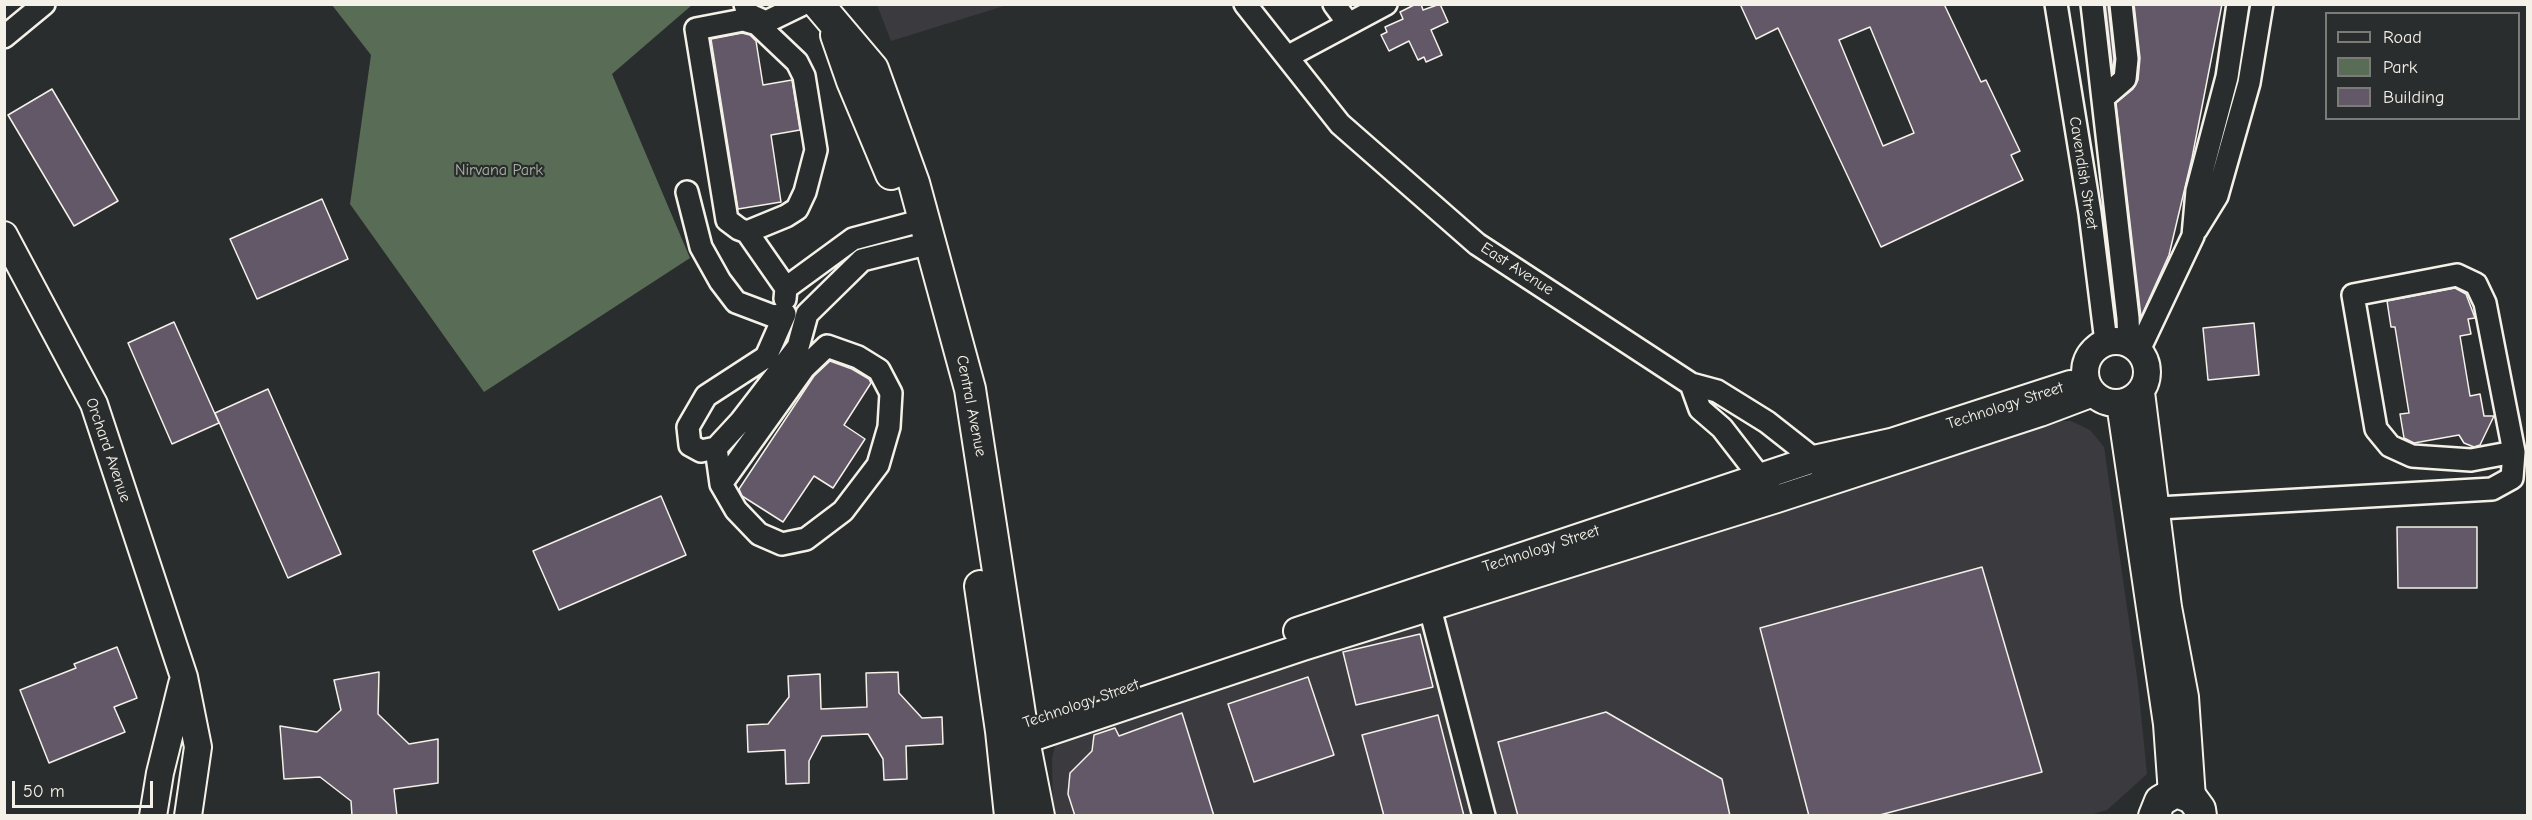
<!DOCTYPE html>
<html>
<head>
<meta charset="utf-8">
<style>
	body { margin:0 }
	#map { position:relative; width:2532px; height:820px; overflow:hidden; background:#2a2d2e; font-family:"Comic Neue",sans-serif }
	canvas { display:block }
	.frame { position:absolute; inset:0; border:6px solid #f4f1e8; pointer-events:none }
	.legend { position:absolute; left:2325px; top:12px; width:195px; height:108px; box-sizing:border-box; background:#2a2d2e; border:2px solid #7b7b78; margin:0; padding:8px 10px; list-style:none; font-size:18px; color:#f4f1e8 }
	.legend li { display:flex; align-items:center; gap:12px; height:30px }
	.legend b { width:30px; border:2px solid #7b7b78 }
	.scale { position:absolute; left:12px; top:781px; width:141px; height:27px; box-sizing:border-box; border:3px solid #f4f1e8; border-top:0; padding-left:8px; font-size:18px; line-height:21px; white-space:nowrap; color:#f4f1e8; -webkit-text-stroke:4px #2a2d2e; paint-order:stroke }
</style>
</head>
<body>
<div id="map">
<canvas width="2532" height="820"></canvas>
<div class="frame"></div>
<ul class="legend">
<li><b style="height:8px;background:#2a2d2e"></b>Road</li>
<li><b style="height:16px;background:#596c56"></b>Park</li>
<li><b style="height:16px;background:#625868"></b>Building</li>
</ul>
<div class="scale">50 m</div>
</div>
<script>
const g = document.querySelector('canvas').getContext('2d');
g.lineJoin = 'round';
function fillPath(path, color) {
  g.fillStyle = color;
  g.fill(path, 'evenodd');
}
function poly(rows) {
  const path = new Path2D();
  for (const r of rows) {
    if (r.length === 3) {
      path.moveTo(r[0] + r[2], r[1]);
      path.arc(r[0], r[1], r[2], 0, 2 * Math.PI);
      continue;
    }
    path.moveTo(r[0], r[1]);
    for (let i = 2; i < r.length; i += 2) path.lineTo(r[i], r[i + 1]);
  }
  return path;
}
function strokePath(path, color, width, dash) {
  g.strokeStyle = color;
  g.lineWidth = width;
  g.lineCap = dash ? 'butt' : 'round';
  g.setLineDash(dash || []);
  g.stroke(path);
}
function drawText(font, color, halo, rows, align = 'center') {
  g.font = font + ' "Comic Neue",sans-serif';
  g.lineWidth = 4.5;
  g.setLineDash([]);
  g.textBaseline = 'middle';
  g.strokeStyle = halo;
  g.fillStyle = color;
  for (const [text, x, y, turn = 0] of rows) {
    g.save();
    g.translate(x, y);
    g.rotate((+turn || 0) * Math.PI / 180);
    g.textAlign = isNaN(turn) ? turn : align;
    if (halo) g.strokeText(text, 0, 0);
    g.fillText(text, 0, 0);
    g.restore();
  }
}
fillPath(poly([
	[877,5,1007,5,891,41],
	[2044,421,2071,421,2090,430,2104,447,2138,684,2147,774,2107,810,2087,816,1053,816,1052,758,1057,739]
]), '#3b3a3f');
fillPath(poly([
	[332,5,692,5,612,74,690,258,484,392,350,204,371,55]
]), '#596c56');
const building = poly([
	[1416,4,1421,4,1423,10,1440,4,1448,22,1431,30,1442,55,1426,62,1424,57,1418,60,1409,41,1389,51,1381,35,1387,32,1385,27,1403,19,1400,12,1416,4],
	[1740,4,1944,4,1981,82,1986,80,2020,151,2011,155,2023,180,1881,247,1778,28,1756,39,1740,4],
	[1870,27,1914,133,1883,146,1839,40,1870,27],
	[2105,4,2108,4,2114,59,2113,73,2105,4],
	[2134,4,2222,4,2192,158,2169,255,2141,317,2116,103,2133,89,2138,80,2140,58,2134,4],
	[742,33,750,35,756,41,763,85,792,80,800,130,771,135,781,202,738,209,711,39,742,33],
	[52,89,118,201,74,226,8,115,52,89],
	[322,199,348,259,257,299,230,239,322,199],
	[2455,288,2466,294,2475,318,2468,319,2471,334,2460,336,2470,396,2480,394,2484,416,2494,416,2480,445,2474,447,2464,443,2459,435,2414,443,2404,438,2400,414,2409,413,2395,327,2391,327,2387,301,2455,288],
	[174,322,219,423,172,444,128,343,174,322],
	[2254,323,2259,375,2208,380,2203,328,2254,323],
	[830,361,852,369,869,379,871,383,844,425,865,439,833,488,814,476,783,522,742,496,739,489,814,376,830,361],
	[268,389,341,554,288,578,215,413,268,389],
	[661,496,686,555,559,610,533,551,661,496],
	[2397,527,2477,527,2477,588,2398,588,2397,527],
	[1982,567,2042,772,1876,816,1809,816,1760,628,1982,567],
	[1420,634,1433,687,1356,705,1343,652,1420,634],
	[117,647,137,698,114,707,125,732,49,763,20,690,76,668,74,664,117,647],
	[379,672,378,714,409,744,438,739,438,783,394,789,397,816,352,816,351,801,320,777,284,779,280,726,317,732,341,710,334,680,379,672],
	[898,672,899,693,922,718,942,717,943,744,906,746,907,779,884,780,883,759,868,734,822,736,809,761,809,783,786,784,785,750,748,752,747,725,768,724,789,697,788,676,820,674,821,709,867,707,866,673,898,672],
	[1308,677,1334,755,1254,782,1228,704,1308,677],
	[1606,712,1722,779,1730,816,1518,816,1498,742,1606,712],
	[1182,713,1214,816,1075,816,1068,794,1070,773,1092,751,1094,735,1115,728,1119,736,1182,713],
	[1438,715,1464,816,1384,816,1362,735,1438,715]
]);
fillPath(building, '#625868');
strokePath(building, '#f4f1e8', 1.5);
const minor = poly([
	[745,4,748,14,766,22,803,4],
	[1245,4,1340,124,1477,244,1691,384,1717,391,1767,422,1814,459,1831,481],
	[1334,4,1348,23],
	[2056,4,2090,213,2106,342],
	[2092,4,2128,318,2129,343],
	[743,20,757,24,797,62,804,76,816,150,805,192,797,209,786,216,747,232,739,229,727,220,696,29,743,20],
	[4,37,44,4],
	[1287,57,1386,4],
	[2103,98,2125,79,2127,59,2121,4],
	[687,192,701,247,720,281,736,302,773,316,785,314],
	[2196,230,2217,196,2249,83,2262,4],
	[747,232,786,288,785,299],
	[786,288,853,239,924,220],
	[785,314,766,357,706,396,688,427,690,445,701,451,716,448,741,421,798,347,807,314,862,260,930,243],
	[2139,350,2193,236,2197,191,2227,77,2238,4],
	[1691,384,1700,409,1722,428,1777,499],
	[716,448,721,484,736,510,759,534,782,544,806,539,843,511,878,465,889,427,891,393,879,370,858,357,827,346,804,368,721,484],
	[2141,509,2492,489,2512,478,2514,452,2485,303,2476,284,2457,275,2353,295,2376,429,2390,446,2412,456,2471,460,2514,452],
	[1426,593,1484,816]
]);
const tertiary = poly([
	[4,235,94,404,184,677,198,747,188,816],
	[2116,372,31],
	[2141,392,2168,607,2185,697,2192,798],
	[2120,403,2167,724,2172,794],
	[1297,631,1814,459,1891,442,2070,384],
	[1007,746,1303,647,1777,499,2040,413,2093,393],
	[153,816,160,773,182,684]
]);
const secondary = poly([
	[818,4,873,69,914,183,970,389,1024,740,1039,816],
	[836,35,852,81,891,174],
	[980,586,1001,731,1010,816],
	[2154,816,2160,801,2172,794,2179,793,2192,798,2200,809,2201,816]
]);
strokePath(minor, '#f4f1e8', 26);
strokePath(tertiary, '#f4f1e8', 30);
strokePath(secondary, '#f4f1e8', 34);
strokePath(minor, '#2a2d2e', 21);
strokePath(tertiary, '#2a2d2e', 26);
strokePath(secondary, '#2a2d2e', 30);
drawText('16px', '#aeb5a6', '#2a2d2e', [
	["Nirvana Park",499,170]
]);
drawText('16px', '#f4f1e8', '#2a2d2e', [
	["Cavendish Street",2083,173,81],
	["East Avenue",1517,269,33],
	["Central Avenue",971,406,79],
	["Technology Street",2005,406,-18],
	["Orchard Avenue",108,450,71],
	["Technology Street",1541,549,-18],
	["Technology Street",1081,704,-19]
]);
</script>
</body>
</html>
